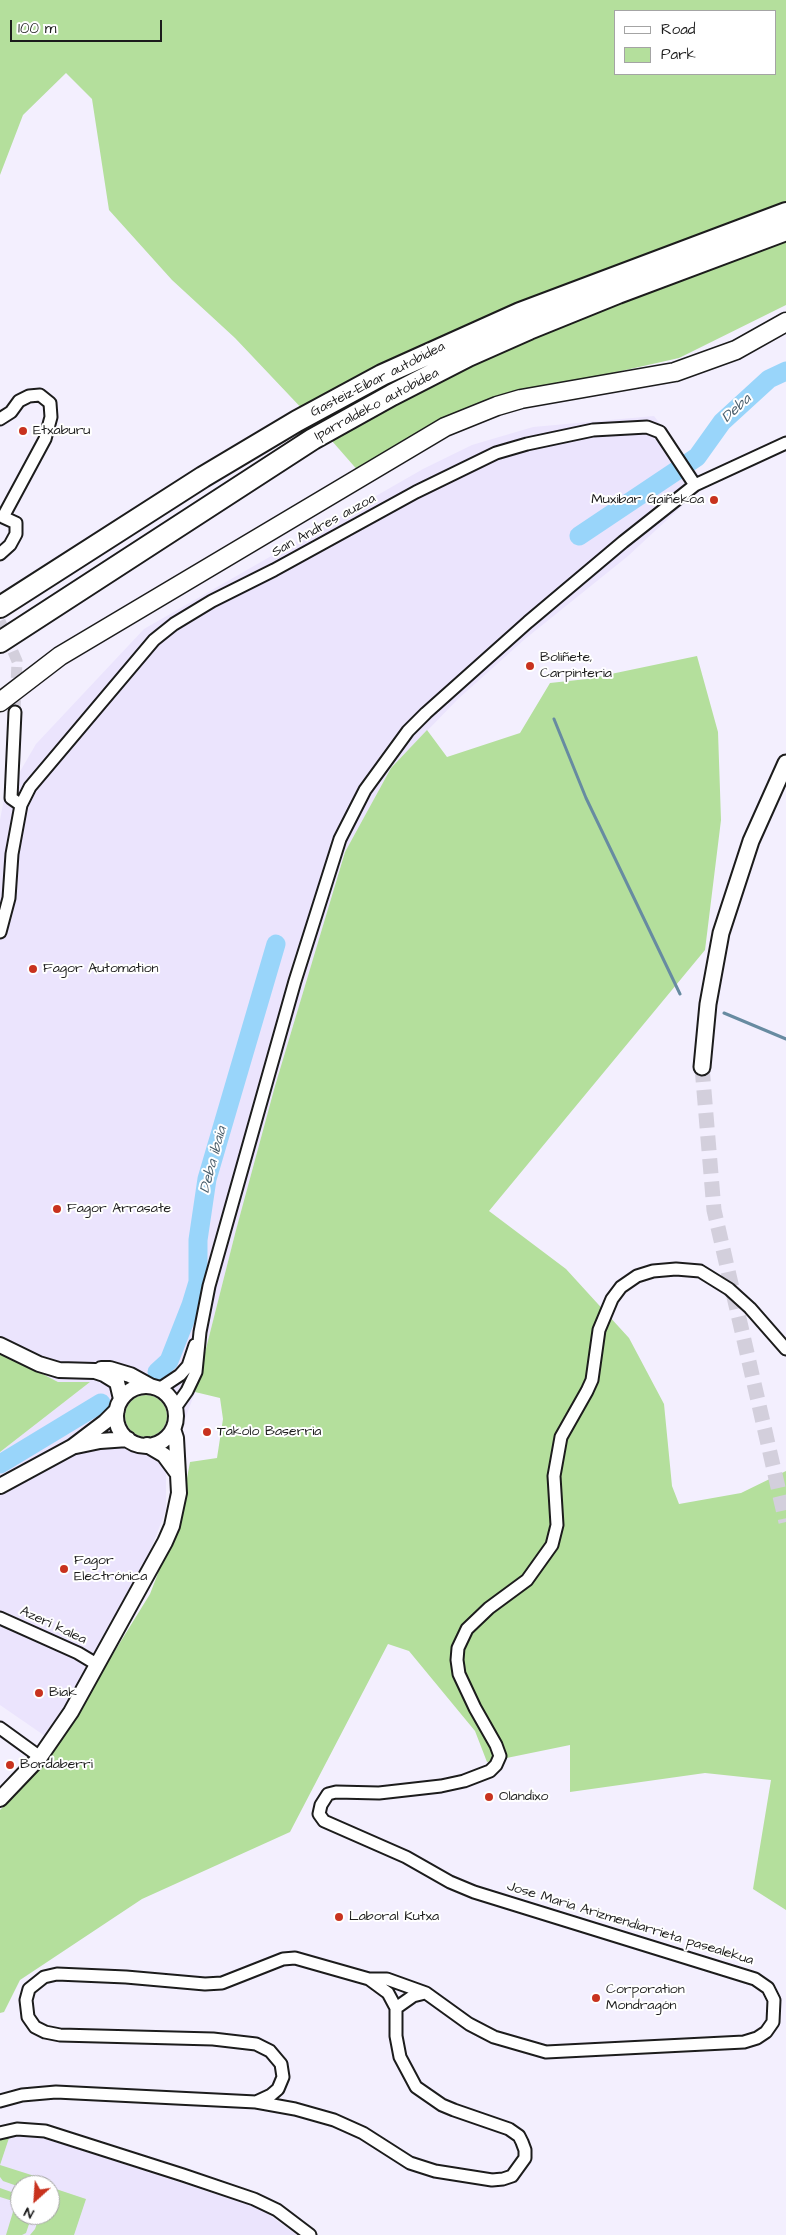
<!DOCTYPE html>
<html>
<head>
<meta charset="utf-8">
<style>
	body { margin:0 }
	#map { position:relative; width:786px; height:2235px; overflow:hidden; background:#f3effe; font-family:"Architects Daughter",sans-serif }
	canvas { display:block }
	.legend { position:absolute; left:614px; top:10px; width:162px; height:65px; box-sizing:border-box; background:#fff; border:1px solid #a4a4a4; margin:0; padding:6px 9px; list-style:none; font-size:15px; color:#1c1c1c }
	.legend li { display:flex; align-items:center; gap:10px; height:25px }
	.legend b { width:25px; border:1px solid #a4a4a4 }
	.north { position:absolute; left:10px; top:2175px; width:50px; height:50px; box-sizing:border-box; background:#fff; border:1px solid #a4a4a4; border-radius:50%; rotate:206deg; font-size:14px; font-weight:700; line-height:20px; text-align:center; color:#1c1c1c }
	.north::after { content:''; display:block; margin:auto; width:18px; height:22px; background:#c8321e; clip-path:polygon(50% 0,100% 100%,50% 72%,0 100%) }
	.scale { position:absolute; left:10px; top:20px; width:152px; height:22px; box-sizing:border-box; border:2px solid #1c1c1c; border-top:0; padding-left:6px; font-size:15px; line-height:18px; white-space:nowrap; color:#1c1c1c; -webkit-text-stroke:4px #fff; paint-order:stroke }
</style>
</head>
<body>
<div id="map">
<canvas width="786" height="2235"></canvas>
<ul class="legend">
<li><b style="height:6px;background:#fff"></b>Road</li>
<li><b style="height:14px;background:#b4df9c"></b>Park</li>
</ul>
<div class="north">N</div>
<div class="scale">100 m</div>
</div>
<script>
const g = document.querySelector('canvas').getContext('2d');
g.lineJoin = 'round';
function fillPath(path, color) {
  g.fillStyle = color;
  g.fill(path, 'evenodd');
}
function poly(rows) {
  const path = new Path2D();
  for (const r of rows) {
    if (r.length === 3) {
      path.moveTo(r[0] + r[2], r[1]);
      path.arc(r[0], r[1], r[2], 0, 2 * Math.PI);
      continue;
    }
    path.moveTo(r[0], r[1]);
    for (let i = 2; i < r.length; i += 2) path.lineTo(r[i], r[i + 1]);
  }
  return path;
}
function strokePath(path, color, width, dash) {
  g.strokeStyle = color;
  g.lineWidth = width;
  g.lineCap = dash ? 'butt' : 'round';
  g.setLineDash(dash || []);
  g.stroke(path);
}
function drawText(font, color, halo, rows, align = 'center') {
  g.font = font + ' "Architects Daughter",sans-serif';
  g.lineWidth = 4;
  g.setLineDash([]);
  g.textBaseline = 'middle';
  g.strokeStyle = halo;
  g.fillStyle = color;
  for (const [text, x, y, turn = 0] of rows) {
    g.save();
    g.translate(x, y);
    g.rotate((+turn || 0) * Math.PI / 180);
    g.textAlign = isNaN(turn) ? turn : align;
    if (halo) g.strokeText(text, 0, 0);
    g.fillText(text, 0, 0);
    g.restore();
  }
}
fillPath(poly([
	[654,416,699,475,697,492,628,556,525,639,458,699,391,768,345,852,275,1086,236,1230,195,1392,166,1472,166,1510,151,1549,77,1685,45,1736,0,1705,0,1452,90,1382,58,1382,0,1352,0,820,4,799,36,744,144,629,423,469,472,445,533,427],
	[17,2135,35,2135,261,2209,297,2235,0,2235,0,2140],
	[20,2185,50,2185,50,2215,20,2215]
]), '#ebe4fd');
fillPath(poly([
	[0,0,786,0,786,305,679,358,541,389,477,405,367,481,325,433,235,338,172,280,109,210,92,99,66,73,23,115,0,175],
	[615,11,775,11,775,74,615,74],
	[697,656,718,732,721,820,705,950,489,1211,566,1269,629,1338,664,1404,672,1486,679,1504,741,1493,786,1471,786,1910,753,1889,771,1780,705,1773,570,1792,570,1745,487,1762,475,1731,409,1651,388,1644,290,1832,142,1899,20,1980,4,2012,0,2013,0,1810,40,1769,50,1756,150,1594,180,1516,190,1462,217,1458,223,1419,220,1398,195,1392,236,1230,275,1086,345,852,391,768,427,730,447,757,520,733,550,683,587,679],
	[0,1352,58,1382,90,1382,0,1452],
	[146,1416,21],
	[3,2138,9,2138,0,2165,44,2179,42,2185,20,2187,3,2181,0,2177,0,2140],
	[50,2187,86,2199,74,2235,30,2235,35,2229,40,2215,50,2215],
	[0,2188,20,2195,20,2215,32,2215,26,2233,22,2235,6,2235,16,2202,0,2197]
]), '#b4df9c');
strokePath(poly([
	[554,719,586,798,680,994],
	[724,1013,786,1039]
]), '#678ba1', 3);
strokePath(poly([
	[579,536,697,457,722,422,769,379,786,371],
	[157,1372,169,1361,191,1305,198,1282,198,1240,207,1179,276,944],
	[0,1464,101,1403]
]), '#99d5fa', 19);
strokePath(poly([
	[0,621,17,661,15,712]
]), '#d3cfdc', 11, [11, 5.5]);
strokePath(poly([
	[702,1067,714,1210,786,1522]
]), '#d3cfdc', 15, [15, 8]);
const minor = poly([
	[0,419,11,412,19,401,29,396,40,395,50,403,51,417,45,439,3,517,16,523,16,534,10,545,0,554],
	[15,712,11,798,21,805],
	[0,932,9,898,12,854,21,805,30,787,154,640,174,624,212,601,274,570,416,492,496,453,527,444,593,430,647,427,660,432,695,485],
	[159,1389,180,1375,188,1366,195,1345],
	[175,1408,187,1391,196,1372,200,1332,209,1286,295,981,340,839,365,790,408,731,426,713,528,622,623,542,695,485,786,443],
	[0,1618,78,1653,98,1665],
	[0,1728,40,1757],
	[369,1979,387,1979,426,1993,469,2024,494,2037,546,2052,744,2042,757,2038,766,2032,773,2022,774,2000,768,1988,755,1979,474,1892,450,1882,406,1857,324,1821,319,1814,321,1805,328,1794,336,1792,379,1793,441,1786,464,1781,490,1771,496,1765,500,1756,496,1745,475,1708,459,1674,457,1660,458,1648,467,1629,489,1608,527,1580,552,1545,557,1525,554,1476,561,1437,587,1391,592,1380,599,1330,612,1299,621,1287,637,1276,653,1271,676,1269,700,1271,729,1289,750,1308,786,1349],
	[396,2008,413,1996,425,1993],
	[0,2101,22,2095,56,2092,256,2102,295,2109,334,2120,363,2133,410,2163,435,2171,492,2180,503,2179,512,2176,525,2158,525,2150,522,2142,519,2136,509,2129,454,2110,442,2105,416,2087,400,2057,396,2036,396,2008,388,1993,369,1979,295,1958,283,1959,222,1983,205,1984,126,1977,57,1974,44,1977,29,1989,26,2000,28,2017,35,2027,45,2032,60,2035,213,2039,256,2044,270,2051,281,2064,283,2077,278,2089,271,2095,256,2102],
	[0,2133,17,2129,45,2131,183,2175,254,2199,277,2210,310,2235]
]);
const tertiary = poly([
	[0,1345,39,1364,59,1370,95,1371,104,1374,117,1382,121,1399],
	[101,1369,110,1369,130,1375,150,1386],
	[146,1416,30],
	[147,1445,164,1455,178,1474],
	[76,1446,100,1441,128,1439],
	[0,1486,72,1447,105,1422,117,1410],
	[0,1799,40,1757,71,1712,165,1542,172,1526,179,1493,176,1438,173,1429]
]);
const secondary = poly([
	[702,1067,708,1004,721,933,751,841,786,763]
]);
const primary = poly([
	[0,702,60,656,445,427,497,406,521,399,675,372,736,350,786,322]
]);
const motorway = poly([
	[0,607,203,477,297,421,382,375,520,313,786,213],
	[0,642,313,439,392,395,468,356,529,329,618,293,786,230]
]);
strokePath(minor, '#1c1c1c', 15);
strokePath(tertiary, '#1c1c1c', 18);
strokePath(secondary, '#1c1c1c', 19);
strokePath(primary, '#1c1c1c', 21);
strokePath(motorway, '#1c1c1c', 24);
strokePath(minor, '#fff', 11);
strokePath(tertiary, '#fff', 14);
strokePath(secondary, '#fff', 15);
strokePath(primary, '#fff', 18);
strokePath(motorway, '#fff', 20);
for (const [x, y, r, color] of [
	[23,431,5,"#c8321e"],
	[714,500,5,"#c8321e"],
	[530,666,5,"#c8321e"],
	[33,969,5,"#c8321e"],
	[57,1209,5,"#c8321e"],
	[207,1432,5,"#c8321e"],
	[64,1569,5,"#c8321e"],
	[39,1693,5,"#c8321e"],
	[10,1765,5,"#c8321e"],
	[489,1797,5,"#c8321e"],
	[339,1917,5,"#c8321e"],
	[596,1998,5,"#c8321e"]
]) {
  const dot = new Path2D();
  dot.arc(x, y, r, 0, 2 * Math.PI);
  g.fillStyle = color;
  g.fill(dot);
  strokePath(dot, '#fff', 2);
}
drawText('14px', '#1c1c1c', '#fff', [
	["Gasteiz-Eibar autobidea",378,380,-27],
	["Iparraldeko autobidea",377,405,-28],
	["San Andres auzoa",324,526,-29],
	["Azeri kalea",53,1626,25],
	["Jose Maria Arizmendiarrieta pasealekua",630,1924,17]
]);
drawText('14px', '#1c1c1c', '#fff', [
	["Etxaburu",33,431],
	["Muxibar Gaiñekoa",704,500,"right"],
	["Boliñete,",540,658],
	["Carpinteria",540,674],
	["Fagor Automation",43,969],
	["Fagor Arrasate",67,1209],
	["Takolo Baserria",217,1432],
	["Fagor",74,1561],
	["Electrónica",74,1577],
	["Biak",49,1693],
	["Bordaberri",20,1765],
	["Olandixo",499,1797],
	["Laboral Kutxa",349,1917],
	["Corporation",606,1990],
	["Mondragón",606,2006]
], 'left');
drawText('italic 15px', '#485d6a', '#fff', [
	["Deba",737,409,-43],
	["Deba ibaia",214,1160,-75]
]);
</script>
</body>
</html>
